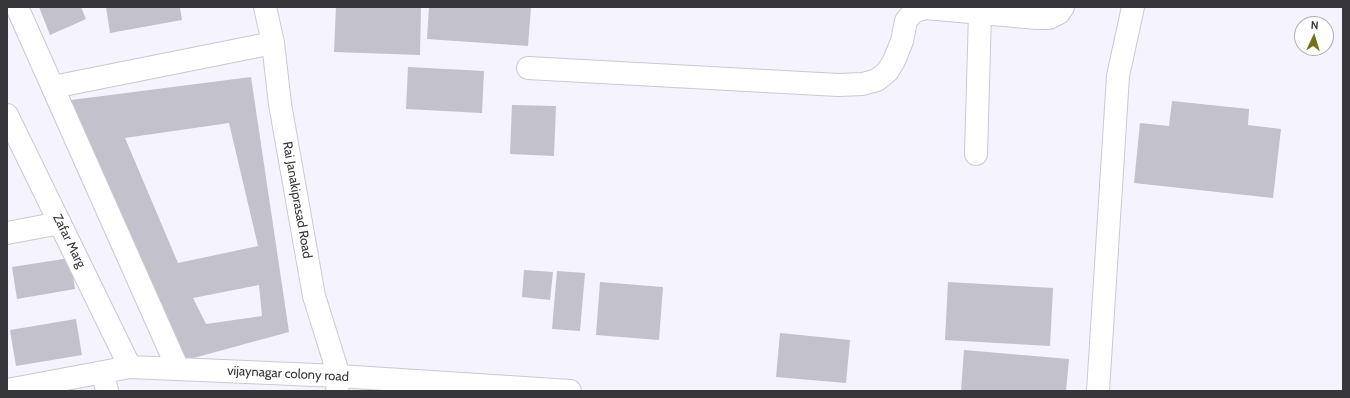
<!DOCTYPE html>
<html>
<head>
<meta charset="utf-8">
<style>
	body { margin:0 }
	#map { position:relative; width:1350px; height:398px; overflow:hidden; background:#f4f3fe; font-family:Cabin,sans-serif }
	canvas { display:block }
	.frame { position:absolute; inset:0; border:8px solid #37373b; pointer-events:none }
	.north { position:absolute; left:1294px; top:16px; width:40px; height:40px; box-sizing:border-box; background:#fff; border:1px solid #afafb1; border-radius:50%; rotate:4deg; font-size:11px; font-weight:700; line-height:16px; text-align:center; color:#37373b }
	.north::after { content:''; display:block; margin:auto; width:14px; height:18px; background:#727319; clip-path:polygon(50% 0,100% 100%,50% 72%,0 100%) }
</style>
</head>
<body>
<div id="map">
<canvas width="1350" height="398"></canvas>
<div class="frame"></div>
<div class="north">N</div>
</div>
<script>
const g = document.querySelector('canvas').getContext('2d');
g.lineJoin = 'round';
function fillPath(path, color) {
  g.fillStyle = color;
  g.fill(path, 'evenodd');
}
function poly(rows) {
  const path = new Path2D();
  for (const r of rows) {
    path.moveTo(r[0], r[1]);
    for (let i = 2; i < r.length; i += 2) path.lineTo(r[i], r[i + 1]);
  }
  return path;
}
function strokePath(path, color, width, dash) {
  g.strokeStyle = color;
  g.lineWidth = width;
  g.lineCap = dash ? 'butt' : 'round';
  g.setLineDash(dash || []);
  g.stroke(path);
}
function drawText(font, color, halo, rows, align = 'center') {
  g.font = font + ' Cabin,sans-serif';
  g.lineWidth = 3.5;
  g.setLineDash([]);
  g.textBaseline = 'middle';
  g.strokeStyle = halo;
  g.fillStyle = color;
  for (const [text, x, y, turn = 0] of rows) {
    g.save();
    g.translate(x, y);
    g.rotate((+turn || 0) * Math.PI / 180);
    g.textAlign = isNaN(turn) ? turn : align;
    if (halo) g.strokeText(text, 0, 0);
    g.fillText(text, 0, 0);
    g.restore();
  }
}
fillPath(poly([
	[39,7,81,7,86,19,50,35],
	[106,7,180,7,182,20,110,33],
	[336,7,421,7,420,55,334,52],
	[429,7,531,7,528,46,427,39],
	[408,67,484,71,482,113,406,109],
	[251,77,289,332,186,360,71,100],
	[229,123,258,246,178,263,125,138],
	[259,285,262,316,206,324,193,298],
	[1172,101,1249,109,1248,125,1281,129,1273,198,1134,183,1140,123,1169,126],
	[512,105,556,106,554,156,510,154],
	[70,258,75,289,17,299,12,267],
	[524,270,553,272,550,300,522,297],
	[557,271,585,273,580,331,552,329],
	[600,282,663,287,659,340,596,335],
	[948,282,1053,288,1050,346,945,340],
	[76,319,82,355,16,366,10,330],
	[780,333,850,340,846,383,776,377],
	[964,350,1069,359,1066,391,961,391]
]), '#c2c1cc');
const minor = poly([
	[17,7,178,369],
	[528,68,838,85,863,84,877,80,887,72,894,61,902,41,906,21,914,11,926,8,1037,18,1049,18,1059,13,1063,7],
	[53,87,273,43],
	[7,115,130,367],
	[976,154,980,14],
	[7,233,60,223],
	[103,373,107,391],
	[7,390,130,367,339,376,570,391],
	[1098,391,1118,76,1133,7]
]);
const major = poly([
	[265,7,273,43,280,104,314,296,339,376,337,391]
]);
strokePath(minor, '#cac9d3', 24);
strokePath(major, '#cac9d3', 24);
strokePath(minor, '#fff', 22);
strokePath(major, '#fff', 22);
drawText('13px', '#37373b', '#fff', [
	["Rai Janakiprasad Road",297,200,80],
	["Zafar Marg",69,241,64],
	["vijaynagar colony road",288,374,3]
]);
</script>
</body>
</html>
